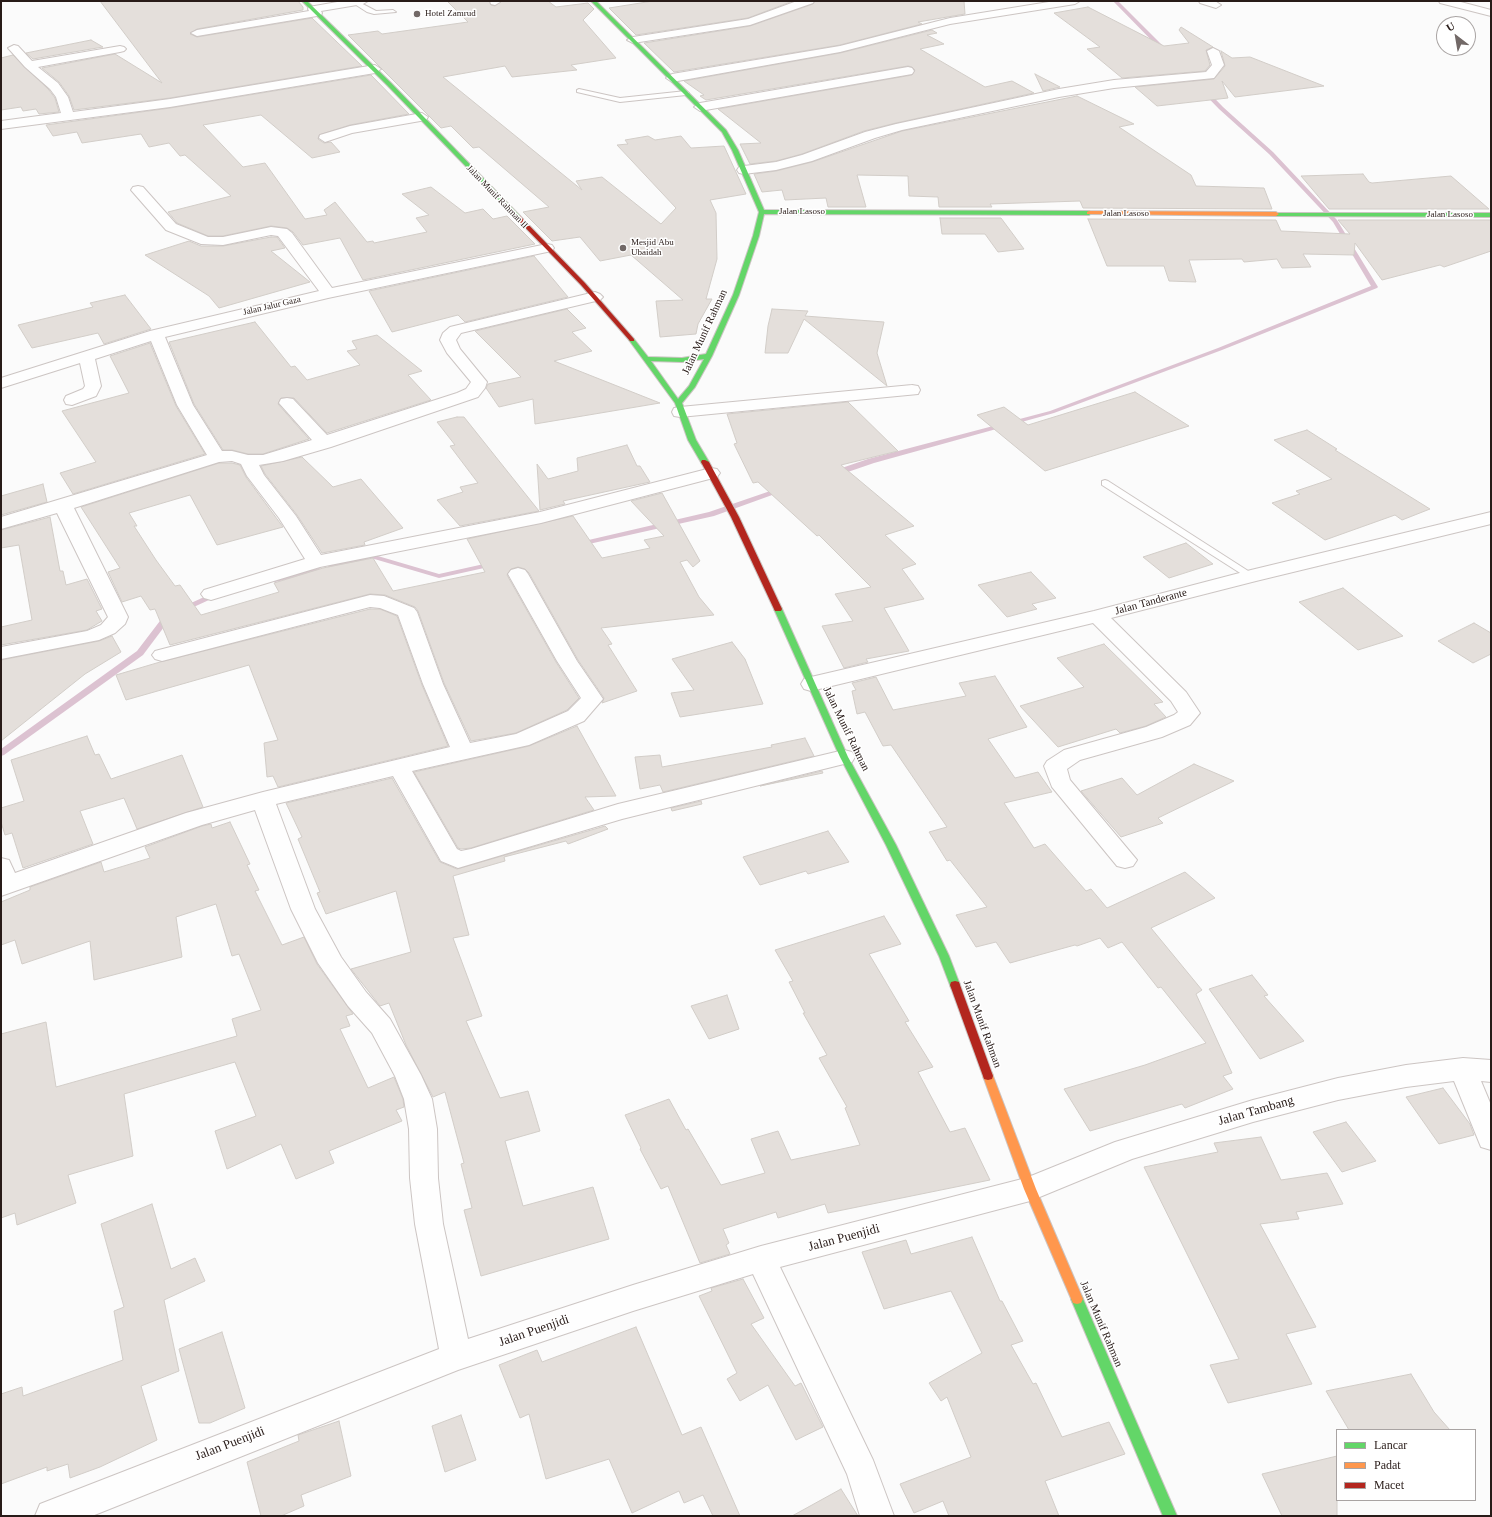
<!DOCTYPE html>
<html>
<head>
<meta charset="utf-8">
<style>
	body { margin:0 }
	#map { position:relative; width:1492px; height:1517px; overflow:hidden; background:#fbfbfb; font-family:Georgia,serif }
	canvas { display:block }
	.frame { position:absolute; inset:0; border:2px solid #281b18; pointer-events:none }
	.legend { position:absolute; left:1336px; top:1429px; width:140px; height:72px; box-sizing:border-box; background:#fff; border:1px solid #a9a4a3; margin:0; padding:5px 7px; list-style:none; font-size:12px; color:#281b18 }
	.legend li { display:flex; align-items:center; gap:8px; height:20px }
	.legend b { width:20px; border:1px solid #a9a4a3 }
	.north { position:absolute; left:1436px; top:16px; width:40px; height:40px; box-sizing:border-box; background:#fff; border:1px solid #a9a4a3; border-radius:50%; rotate:329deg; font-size:11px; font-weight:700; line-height:16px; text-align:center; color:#281b18 }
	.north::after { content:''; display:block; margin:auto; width:14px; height:18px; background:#726967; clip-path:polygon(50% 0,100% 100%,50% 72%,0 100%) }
</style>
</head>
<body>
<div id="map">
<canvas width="1492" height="1517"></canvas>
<div class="frame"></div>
<ul class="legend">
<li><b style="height:5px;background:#63d668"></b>Lancar</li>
<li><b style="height:5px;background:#ff974d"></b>Padat</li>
<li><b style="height:5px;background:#b3261e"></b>Macet</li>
</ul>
<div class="north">U</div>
</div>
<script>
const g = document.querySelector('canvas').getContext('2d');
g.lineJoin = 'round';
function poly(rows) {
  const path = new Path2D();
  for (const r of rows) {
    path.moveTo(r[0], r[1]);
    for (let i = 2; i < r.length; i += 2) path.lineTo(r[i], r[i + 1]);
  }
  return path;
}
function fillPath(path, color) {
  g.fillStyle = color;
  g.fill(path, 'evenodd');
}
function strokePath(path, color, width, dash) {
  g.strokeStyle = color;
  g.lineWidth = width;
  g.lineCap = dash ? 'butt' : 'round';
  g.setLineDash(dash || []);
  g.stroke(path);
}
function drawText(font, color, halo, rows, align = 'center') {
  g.font = font + ' Georgia,serif';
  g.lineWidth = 3;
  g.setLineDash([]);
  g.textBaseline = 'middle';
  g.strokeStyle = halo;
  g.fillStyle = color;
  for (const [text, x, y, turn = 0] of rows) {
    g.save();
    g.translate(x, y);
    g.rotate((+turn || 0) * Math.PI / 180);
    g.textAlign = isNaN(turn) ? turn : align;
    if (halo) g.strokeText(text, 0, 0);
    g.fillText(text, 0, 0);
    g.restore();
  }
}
fillPath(poly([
	[1113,1,1118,1,1166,49,1166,51,1162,51,1113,1],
	[1184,71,1188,71,1223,107,1273,152,1337,220,1378,287,1377,288,1222,350,1054,413,874,463,839,475,833,475,833,471,868,459,1050,411,1218,348,1371,286,1333,222,1269,154,1219,109,1184,73,1184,71],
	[779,488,782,488,786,490,714,516,580,546,576,544,580,542,709,512,779,488],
	[371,554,439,574,493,562,497,564,493,566,439,578,371,558,332,569,328,567,329,565,371,554],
	[319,568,323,570,322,572,275,582,271,580,272,578,319,568],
	[215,592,218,592,222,594,185,611,179,611,178,609,215,592],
	[166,613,169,613,173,615,143,655,4,755,1,756,1,749,137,651,166,613]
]), '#dcc2d1');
const building = poly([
	[100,1,298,1,303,7,303,10,197,29,190,34,197,37,312,18,362,66,170,98,74,110,69,96,59,82,42,68,115,54,162,83,100,1],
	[447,1,489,1,491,5,495,6,502,1,548,1,556,7,588,3,594,9,583,20,616,58,571,65,577,70,512,77,505,66,443,77,582,190,576,181,602,177,661,224,676,208,617,145,628,144,625,140,648,136,655,140,681,136,691,148,724,146,746,194,710,200,716,213,717,259,706,299,712,299,698,324,696,334,660,337,656,301,683,300,631,255,600,261,580,237,552,241,523,212,549,207,479,147,473,148,451,126,441,128,348,35,378,31,382,34,468,22,447,1],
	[653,1,793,1,748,18,636,35,609,8,653,1],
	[815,1,964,1,965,14,918,22,922,24,840,45,674,72,644,43,750,26,813,4,815,1],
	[1088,7,1164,46,1189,43,1179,30,1181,27,1213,47,1206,50,1210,65,1205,71,1122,78,1087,49,1100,47,1054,13,1088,7],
	[932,30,937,33,927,35,944,44,920,49,985,87,1012,81,1034,93,896,123,864,131,802,154,776,161,750,164,740,144,761,143,718,109,912,75,915,70,912,67,908,66,706,100,700,96,704,95,684,81,840,53,932,30],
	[91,40,103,47,33,59,26,53,91,40],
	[1221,51,1232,58,1250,57,1324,86,1235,97,1222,81,1228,98,1157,106,1135,87,1214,79,1225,66,1221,51],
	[13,55,49,90,55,98,59,112,39,114,36,109,23,111,21,107,1,110,1,58,13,55],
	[1035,74,1060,87,1043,91,1035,74],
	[371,75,409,114,350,125,319,135,318,139,324,143,331,142,340,152,312,158,261,115,203,125,243,167,265,163,305,219,327,215,324,210,335,202,367,242,373,241,374,243,427,232,416,218,429,215,402,194,431,187,465,213,483,209,493,219,507,216,535,244,363,280,340,238,303,245,293,232,287,228,271,226,223,236,208,236,177,223,168,212,231,196,185,155,180,156,169,143,149,147,141,134,82,143,77,132,53,136,46,125,170,108,371,75],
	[1077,96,1134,124,1119,127,1191,175,1196,186,1264,188,1272,209,1083,208,1080,201,990,204,992,207,939,207,938,197,909,196,908,176,857,175,866,207,828,207,826,198,785,200,782,190,762,192,754,174,776,171,812,162,902,131,1077,96],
	[1363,174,1369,182,1372,183,1451,176,1489,209,1329,209,1301,176,1363,174],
	[940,218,1001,218,1024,249,998,252,985,234,942,234,940,218],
	[1088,219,1276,220,1281,231,1350,234,1338,220,1491,220,1491,251,1444,267,1440,265,1382,280,1355,243,1354,255,1303,254,1311,267,1282,268,1277,259,1244,262,1242,259,1189,260,1196,282,1169,281,1164,266,1107,266,1088,219],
	[271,237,277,237,285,248,271,251,310,282,219,308,209,296,145,255,189,241,201,246,223,246,271,237],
	[534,256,568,297,465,322,458,315,392,332,369,291,534,256],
	[125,295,151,329,104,344,98,333,32,348,18,325,93,307,90,303,125,295],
	[567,309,586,328,572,332,592,351,554,361,660,403,535,424,533,399,499,407,486,388,488,384,521,377,475,331,567,309],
	[772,309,808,311,805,316,884,322,877,353,887,386,804,319,788,353,765,353,768,326,772,309],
	[255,322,291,367,295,366,307,380,360,365,347,351,357,349,352,341,377,335,422,371,408,375,431,400,327,433,294,398,281,398,278,404,309,439,263,454,248,454,232,450,223,450,194,404,169,342,255,322],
	[150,343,176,406,205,454,73,494,60,473,96,462,62,411,129,393,110,356,150,343],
	[1135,392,1189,426,1045,471,977,415,1004,407,1028,425,1135,392],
	[848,402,898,451,841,465,914,526,885,535,916,564,902,569,924,599,884,608,909,651,866,659,868,662,844,668,822,626,853,621,835,594,871,587,819,535,817,536,758,482,753,483,734,444,737,443,727,414,848,402],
	[457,417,464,417,539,511,460,526,437,500,463,492,460,487,478,483,450,446,455,445,437,422,457,417],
	[1307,430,1337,449,1335,450,1430,509,1402,520,1395,515,1325,540,1272,503,1300,494,1296,491,1332,479,1274,440,1307,430],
	[627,445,637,466,640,466,650,482,563,501,565,504,540,510,537,464,548,479,578,471,577,458,627,445],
	[302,457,333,487,361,479,403,528,364,542,365,545,322,553,297,515,265,474,261,466,302,457],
	[219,463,232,463,240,465,246,477,283,527,217,545,190,495,129,513,137,526,134,526,156,560,175,586,180,585,201,615,279,592,274,583,323,568,373,558,393,591,485,572,467,539,573,516,602,558,650,548,644,540,664,536,631,501,662,493,700,561,693,567,687,560,680,562,699,597,714,615,601,628,612,644,608,645,637,691,602,703,604,698,578,660,529,573,525,569,518,567,511,569,507,575,556,662,579,698,567,710,516,733,471,741,444,683,418,611,415,607,385,595,370,594,170,645,155,609,150,610,141,596,122,602,108,572,120,568,81,507,219,463],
	[43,484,47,502,1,515,1,496,43,484],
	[50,517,60,571,63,571,66,585,87,579,102,609,96,611,102,621,87,630,1,645,1,627,32,620,19,545,1,548,1,530,50,517],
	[1186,543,1213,564,1169,578,1143,557,1186,543],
	[1031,572,1056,598,1032,604,1037,609,1007,617,978,585,1031,572],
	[1343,588,1403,636,1358,650,1299,602,1343,588],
	[370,609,380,609,397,616,422,685,448,746,278,787,273,776,267,777,264,743,278,740,249,665,126,700,116,675,160,662,370,609],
	[1474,623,1491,633,1491,654,1473,663,1438,641,1474,623],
	[112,636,121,652,85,674,1,741,1,660,99,641,112,636],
	[732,642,745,659,763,704,680,717,671,693,694,690,672,659,732,642],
	[1104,644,1163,702,1154,704,1166,717,1146,726,1120,733,1116,729,1058,747,1020,706,1084,687,1057,658,1104,644],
	[995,676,1027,727,988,739,1015,778,1038,772,1052,792,1004,803,1034,848,1045,844,1086,891,1091,889,1107,908,1185,872,1215,898,1151,928,1202,990,1196,994,1232,1073,1223,1076,1233,1089,1185,1108,1182,1104,1090,1131,1064,1089,1145,1065,1206,1043,1161,987,1158,988,1122,942,1108,948,1100,938,1077,946,1075,945,1010,963,996,942,976,947,956,915,987,907,950,860,947,861,929,832,947,827,891,745,883,746,865,712,857,714,852,691,856,690,852,683,876,677,893,710,966,696,959,683,995,676],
	[577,726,616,796,585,797,594,810,471,848,461,849,458,848,414,772,529,746,577,726],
	[87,736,95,755,99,754,111,779,182,755,203,807,137,829,124,798,80,811,93,844,23,868,12,833,5,835,1,822,1,808,24,801,11,760,87,736],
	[805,738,814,756,663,792,660,785,640,789,635,757,660,755,662,767,772,747,771,745,805,738],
	[1194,764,1234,781,1158,818,1163,823,1121,837,1081,791,1122,778,1137,795,1194,764],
	[822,771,823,773,760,786,822,771],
	[392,778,440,862,457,869,605,826,608,829,568,844,566,841,504,857,505,861,453,876,469,935,453,938,482,1016,466,1021,500,1098,528,1091,540,1131,505,1141,523,1206,593,1187,609,1239,481,1276,464,1210,472,1208,461,1164,464,1163,445,1092,433,1097,406,1045,389,1003,380,1006,351,969,411,952,396,891,326,914,317,893,320,892,298,839,302,837,286,803,392,778],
	[701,801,702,804,672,811,671,808,701,801],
	[230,822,250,864,247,865,259,890,255,891,282,945,304,937,317,964,353,1014,346,1016,350,1026,340,1029,368,1088,394,1077,403,1099,404,1107,396,1110,402,1121,329,1151,334,1163,296,1179,281,1144,227,1169,215,1131,256,1116,235,1062,124,1094,133,1156,68,1175,76,1203,17,1225,15,1213,1,1218,1,1034,46,1022,56,1087,237,1036,232,1019,261,1010,239,954,232,956,216,904,176,917,182,957,94,980,90,941,22,964,15,940,1,945,1,902,30,890,30,887,101,862,104,872,150,858,145,847,202,826,211,824,212,828,230,822],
	[828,831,849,862,808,874,806,871,760,885,743,857,828,831],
	[884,916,901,944,869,954,909,1021,905,1022,933,1067,918,1072,950,1132,965,1128,990,1180,828,1213,825,1204,778,1218,776,1212,723,1229,729,1243,726,1245,730,1254,700,1263,668,1186,661,1189,640,1149,641,1148,625,1115,669,1099,686,1130,688,1129,721,1185,765,1173,751,1139,778,1131,791,1160,860,1145,845,1108,847,1107,819,1058,827,1055,803,1013,805,1013,789,982,793,981,775,950,884,916],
	[1252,975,1268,995,1264,996,1304,1041,1260,1059,1209,989,1252,975],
	[727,995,739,1029,709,1039,691,1006,727,995],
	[1443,1088,1470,1124,1474,1135,1439,1144,1406,1097,1443,1088],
	[1346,1122,1376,1161,1342,1172,1313,1132,1346,1122],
	[1261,1137,1281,1180,1327,1173,1343,1204,1296,1212,1299,1219,1260,1224,1316,1327,1286,1334,1312,1384,1228,1403,1210,1365,1239,1359,1144,1167,1218,1152,1214,1143,1261,1137],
	[152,1204,171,1269,195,1258,205,1281,164,1300,179,1371,141,1386,157,1440,100,1467,70,1478,68,1464,47,1471,47,1467,1,1484,1,1394,22,1387,23,1396,123,1360,114,1311,124,1307,101,1224,152,1204],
	[972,1237,1000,1301,1002,1301,1023,1341,1011,1345,1033,1384,1036,1383,1062,1437,1109,1422,1125,1454,1045,1481,1059,1516,949,1516,943,1501,914,1513,900,1484,971,1457,947,1397,941,1401,929,1383,982,1353,951,1291,884,1309,862,1252,906,1240,911,1254,972,1237],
	[743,1279,764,1318,751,1324,795,1386,801,1383,823,1427,796,1440,768,1385,740,1401,727,1379,737,1373,699,1296,712,1291,711,1288,743,1279],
	[636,1327,682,1435,701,1427,740,1516,713,1516,703,1495,684,1503,679,1491,632,1513,609,1459,546,1479,529,1414,520,1418,499,1365,537,1350,542,1362,636,1327],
	[222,1332,245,1408,210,1423,199,1423,179,1349,222,1332],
	[1411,1374,1434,1412,1450,1430,1349,1430,1326,1391,1411,1374],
	[461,1415,476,1460,445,1472,432,1426,461,1415],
	[339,1421,351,1476,301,1495,304,1506,281,1516,261,1516,247,1462,299,1441,298,1435,339,1421],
	[1337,1456,1337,1516,1282,1516,1262,1474,1337,1456],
	[841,1489,858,1516,792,1516,841,1489]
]);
fillPath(building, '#e4dfdb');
strokePath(building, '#d2cdc8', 1);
const lane = poly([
	[353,1,357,1,376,11,393,10,396,12,374,14,367,12,353,3,353,1],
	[579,89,620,98,686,91,689,93,686,95,620,102,577,92,577,90,579,89],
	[1105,480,1108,481,1256,576,1254,578,1248,578,1102,485,1102,481,1105,480]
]);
const street = poly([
	[343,1,368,1,363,4,321,11,322,13,321,15,317,16,197,36,191,33,197,30,309,11,308,9,309,7,343,1],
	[490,1,500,1,500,2,495,5,491,4,490,1],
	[797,1,814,1,813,3,750,25,633,43,627,40,633,37,748,19,797,1],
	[1055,1,1080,1,1075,4,950,24,840,52,672,82,666,78,672,74,840,46,950,18,1055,1],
	[1199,1,1215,1,1221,5,1216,8,1200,3,1199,1],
	[1439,1,1457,1,1491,10,1491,16,1440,3,1439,1],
	[14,45,18,46,32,61,120,46,124,47,126,49,124,51,120,52,38,67,58,83,68,97,73,112,170,99,375,65,381,69,375,73,170,107,1,129,1,121,61,113,56,97,50,89,25,67,8,48,14,45],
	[1213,48,1219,51,1224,65,1214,78,1114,88,1059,97,902,130,875,138,812,161,776,170,744,174,739,173,737,170,739,167,744,166,776,162,802,155,865,132,896,124,1059,89,1114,80,1206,72,1212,65,1207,51,1213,48],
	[908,67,912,68,914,71,912,74,700,111,694,107,700,103,908,67],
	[422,113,428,117,426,120,352,133,325,142,319,138,320,135,350,126,422,113],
	[138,186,143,187,176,224,208,237,223,237,271,227,287,229,292,233,332,288,547,244,552,245,554,248,552,251,547,252,328,298,165,337,193,405,222,451,232,451,248,455,263,455,312,440,279,403,281,399,287,398,293,399,327,435,457,393,466,389,471,382,447,353,440,340,443,333,450,327,595,292,600,294,603,297,600,300,461,333,456,340,460,349,487,382,485,388,478,397,331,447,283,461,259,465,264,475,296,516,321,555,540,512,711,468,717,469,720,473,717,477,541,523,320,567,211,600,204,598,201,594,204,590,305,559,279,518,247,476,241,464,232,461,219,462,74,508,128,617,125,624,115,633,99,640,1,659,1,647,87,631,101,625,108,617,57,513,1,529,1,517,207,455,177,405,151,341,95,359,101,386,96,396,72,405,66,404,64,400,66,396,83,389,85,386,80,363,1,388,1,378,150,331,319,291,278,236,271,235,223,245,201,244,166,230,131,190,133,187,138,186],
	[912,385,918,386,920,390,918,394,680,417,674,416,672,412,674,408,680,407,912,385],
	[1491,512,1491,524,1256,581,1111,618,1186,692,1200,713,1190,725,1162,737,1080,760,1067,769,1070,780,1137,860,1133,866,1125,868,1117,866,1052,787,1044,766,1047,761,1064,750,1146,727,1174,715,1178,712,1171,701,1093,623,811,691,804,689,801,684,804,679,811,677,1094,611,1251,570,1491,512],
	[518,568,525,570,528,574,577,661,603,699,584,721,529,745,412,771,457,849,461,851,471,849,618,804,844,750,852,752,855,757,852,762,622,819,458,868,441,861,393,776,276,804,315,909,341,957,366,992,390,1019,421,1075,432,1099,437,1129,438,1178,443,1224,468,1339,633,1285,761,1246,1026,1178,1115,1142,1253,1100,1338,1078,1406,1065,1463,1058,1491,1060,1491,1082,1481,1081,1491,1105,1491,1150,1481,1147,1454,1081,1406,1087,1338,1100,1253,1122,1132,1159,1030,1201,780,1267,873,1460,894,1516,860,1516,847,1474,753,1274,633,1311,458,1370,92,1516,35,1516,40,1504,439,1349,415,1224,410,1178,409,1129,404,1099,395,1076,372,1033,348,1006,318,963,291,909,255,810,202,825,1,896,1,858,9,860,15,873,186,813,263,792,450,747,423,684,398,615,380,608,370,607,162,661,155,659,152,655,155,651,370,595,384,596,414,608,417,612,443,684,470,743,516,734,568,711,581,698,557,661,508,574,511,570,518,568]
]);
const fast = poly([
	[302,1,307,1,391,83,520,216,520,218,516,218,387,85,302,1],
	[591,1,596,1,726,130,738,150,764,210,1089,211,1092,213,1089,215,764,214,759,236,739,295,712,356,695,387,682,403,696,440,709,462,705,464,702,464,688,440,675,403,629,340,634,339,648,357,682,358,706,354,733,295,753,236,759,212,732,150,722,132,591,1],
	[704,359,689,386,678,399,651,361,682,362,704,359],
	[1274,213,1491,213,1491,217,1276,216,1274,215,1274,213],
	[775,607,781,607,782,609,848,757,896,845,949,956,960,985,959,988,955,989,951,988,950,985,939,956,886,845,840,757,774,609,775,607],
	[1077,1294,1081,1295,1083,1299,1177,1516,1163,1516,1071,1299,1073,1295,1077,1294]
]);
const slow = poly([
	[1089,211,1276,212,1279,214,1276,216,1087,214,1087,212,1089,211],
	[988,1072,992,1073,993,1076,1036,1189,1083,1299,1081,1303,1077,1304,1073,1303,1024,1189,983,1076,984,1073,988,1072]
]);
const jam = poly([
	[516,216,520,216,585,283,634,339,634,341,630,341,581,285,516,218,516,216],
	[702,460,705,460,709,462,739,517,782,609,781,611,775,611,774,609,731,517,701,462,702,460],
	[955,981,959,982,960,985,993,1076,992,1079,988,1080,984,1079,983,1076,950,985,951,982,955,981]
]);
strokePath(lane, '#ccc5c3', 2);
strokePath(street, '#ccc5c3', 2);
strokePath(fast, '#ccc5c3', 2);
strokePath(slow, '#ccc5c3', 2);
strokePath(jam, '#ccc5c3', 2);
fillPath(lane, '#fefefe');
fillPath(street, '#fefefe');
fillPath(fast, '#63d668');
fillPath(slow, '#ff974d');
fillPath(jam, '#b3261e');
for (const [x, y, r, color] of [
	[417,14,4,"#726967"],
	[623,248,4,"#726967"]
]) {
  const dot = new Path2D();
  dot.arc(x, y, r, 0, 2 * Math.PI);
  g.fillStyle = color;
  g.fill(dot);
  strokePath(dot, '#fff', 1.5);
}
drawText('9px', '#281b18', '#fff', [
	["Hotel Zamrud",425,14],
	["Mesjid Abu",631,243],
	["Ubaidah",631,253]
], 'left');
drawText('9px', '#281b18', '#fff', [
	["Jalan Munif Rahman II",497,197,46],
	["Jalan Lasoso",802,212],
	["Jalan Lasoso",1126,214],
	["Jalan Lasoso",1450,215],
	["Jalan Jalur Gaza",272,306,-13]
]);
drawText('11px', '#281b18', '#fff', [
	["Jalan Munif Rahman",705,332,-65],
	["Jalan Tanderante",1151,602,-15],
	["Jalan Munif Rahman",846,729,64],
	["Jalan Munif Rahman",982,1024,70],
	["Jalan Munif Rahman",1101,1324,67]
]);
drawText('13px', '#281b18', '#fff', [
	["Jalan Tambang",1256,1111,-16],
	["Jalan Puenjidi",844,1238,-15],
	["Jalan Puenjidi",534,1331,-19],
	["Jalan Puenjidi",230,1444,-21]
]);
</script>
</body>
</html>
